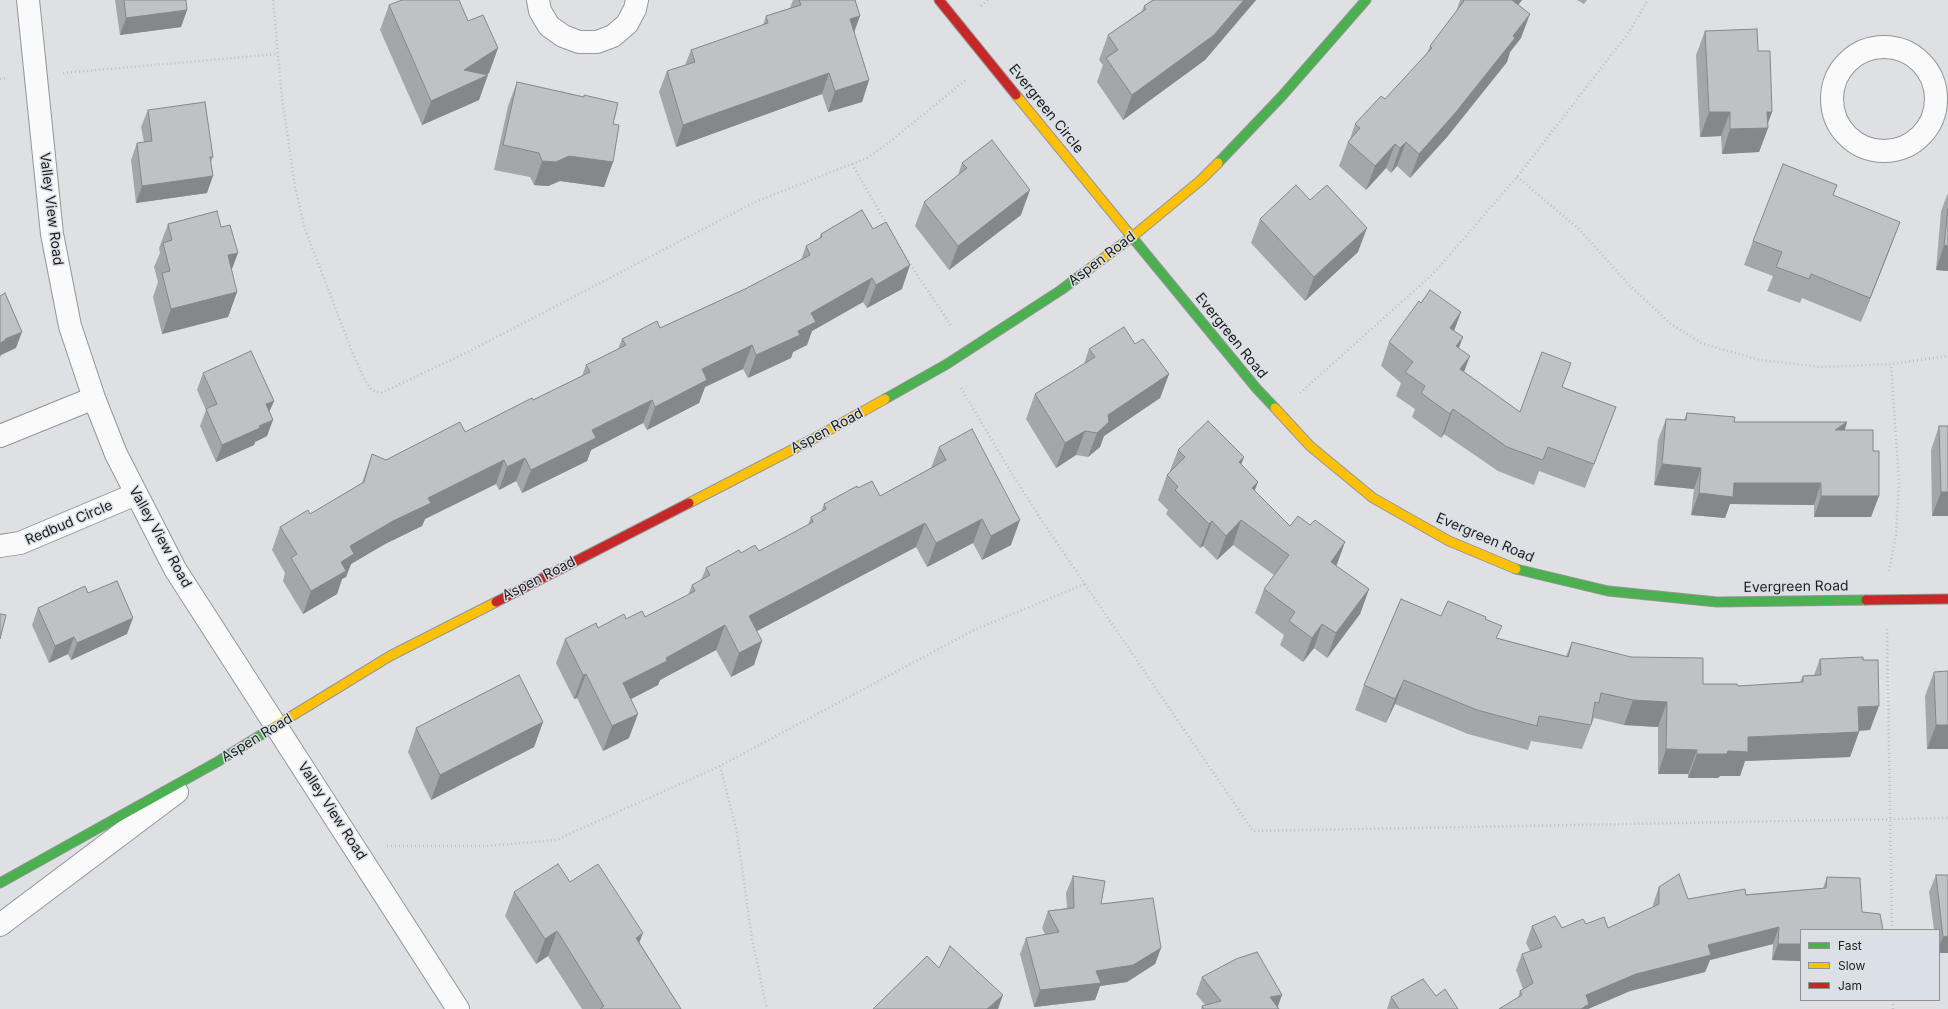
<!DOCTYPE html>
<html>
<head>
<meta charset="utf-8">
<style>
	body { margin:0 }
	#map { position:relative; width:1948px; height:1009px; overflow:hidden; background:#dee0e3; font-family:Inter,sans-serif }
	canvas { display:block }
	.legend { position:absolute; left:1800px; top:929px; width:140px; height:72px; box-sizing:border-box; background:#dbe0e6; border:1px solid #8f9297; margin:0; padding:5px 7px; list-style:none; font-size:12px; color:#1c1e20 }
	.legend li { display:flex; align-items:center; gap:8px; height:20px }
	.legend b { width:20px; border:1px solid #8f9297 }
</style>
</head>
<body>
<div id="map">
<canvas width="1948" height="1009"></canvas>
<ul class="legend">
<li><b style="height:5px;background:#4caf50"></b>Fast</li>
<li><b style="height:5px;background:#ffc107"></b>Slow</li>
<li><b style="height:5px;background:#c62828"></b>Jam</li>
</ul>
</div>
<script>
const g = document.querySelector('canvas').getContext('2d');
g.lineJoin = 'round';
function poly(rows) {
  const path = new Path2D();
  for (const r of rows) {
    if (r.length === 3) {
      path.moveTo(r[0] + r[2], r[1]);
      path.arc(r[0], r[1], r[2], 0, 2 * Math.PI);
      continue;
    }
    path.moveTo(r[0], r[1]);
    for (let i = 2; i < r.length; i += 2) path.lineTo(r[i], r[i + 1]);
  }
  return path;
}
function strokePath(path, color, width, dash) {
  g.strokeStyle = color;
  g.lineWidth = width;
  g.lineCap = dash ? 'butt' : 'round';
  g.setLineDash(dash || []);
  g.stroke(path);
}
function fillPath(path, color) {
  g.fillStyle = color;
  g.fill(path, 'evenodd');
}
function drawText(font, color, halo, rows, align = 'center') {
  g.font = font + ' Inter,sans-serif';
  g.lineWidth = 3;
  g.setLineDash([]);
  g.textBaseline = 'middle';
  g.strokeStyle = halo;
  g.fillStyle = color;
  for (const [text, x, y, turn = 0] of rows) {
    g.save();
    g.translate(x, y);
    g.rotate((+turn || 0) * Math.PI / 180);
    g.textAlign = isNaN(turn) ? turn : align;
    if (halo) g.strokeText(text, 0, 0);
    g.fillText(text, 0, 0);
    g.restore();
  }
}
const street = poly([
	[28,0,52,234,70,326,94,398,116,454,175,569,458,1009],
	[538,0,540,11,549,26,563,36,579,42,597,42,613,36,627,24,635,9,637,0],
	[1884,99,52],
	[0,436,94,398],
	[0,546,20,543,136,494],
	[0,925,177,792]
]);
const fast = poly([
	[1218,163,1282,96,1366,0],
	[1132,237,1257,389,1275,408],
	[885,399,947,364,1061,290,1081,275],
	[1516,569,1608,591,1717,602,1866,600],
	[0,883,217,762,277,725]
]);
const slow = poly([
	[1016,95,1132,237],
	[1081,275,1132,237,1201,180,1218,163],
	[1275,408,1310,446,1373,498,1449,541,1516,569],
	[689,503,813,439,885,399],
	[277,725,390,656,496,602]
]);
const jam = poly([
	[939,0,1016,95],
	[1866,600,1948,599],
	[496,602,689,503]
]);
strokePath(street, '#949698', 24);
strokePath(fast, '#949698', 11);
strokePath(slow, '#949698', 11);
strokePath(jam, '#949698', 11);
strokePath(poly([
	[273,0,282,98,295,187,305,229,353,354,366,382,372,390,381,393,468,352,755,202,867,158,887,144,967,79],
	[981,6,988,0],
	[63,73,278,54],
	[0,79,7,78],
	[852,164,910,264,952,327],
	[1517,177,1580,230,1629,285,1671,324,1703,344,1760,360,1821,367,1891,364,1948,356],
	[961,388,1009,469,1042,521,1253,831,1948,818],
	[1300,393,1433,274,1517,177,1629,32,1648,0],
	[1889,571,1896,535,1899,482,1891,364],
	[1887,629,1892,930],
	[720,766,737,833,752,939,767,1009],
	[387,846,486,846,556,840,720,766,974,630,1085,584],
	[1893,1000,1893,1009]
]), '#bebfc0', 2.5, [1, 3]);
strokePath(street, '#fafafb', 22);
strokePath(fast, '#4caf50', 9);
strokePath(slow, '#ffc107', 9);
strokePath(jam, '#c62828', 9);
fillPath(poly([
	[115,0,186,0,187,10,181,27,120,35],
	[793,0,855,0,860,16,854,33,869,80,862,102,828,112,822,94,676,147,659,92,667,71,685,65,691,50,763,25,766,16,790,8],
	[1153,0,1256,0,1205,60,1123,120,1097,82,1103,65,1099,60,1108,35,1142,11,1144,6],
	[1460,0,1522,0,1518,5,1521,38,1510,52,1507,62,1447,137,1410,178,1397,166,1391,173,1386,168,1366,190,1339,166,1348,142,1350,139,1355,124,1385,99,1427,53,1430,46,1456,12],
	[1577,0,1587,0,1584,4],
	[389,5,468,21,498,48,489,73,486,75,479,100,422,125,380,30],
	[1705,31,1758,51,1772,112,1768,123,1768,128,1759,152,1722,154,1721,136,1700,137,1696,55],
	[517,82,584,97,584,95,613,124,613,162,604,187,560,181,548,186,534,185,530,177,494,170,508,106],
	[148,110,213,157,211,162,207,193,136,203,131,160,137,143,144,142,141,127],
	[962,163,1021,215,949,270,915,226,924,202,958,175],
	[1948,193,1948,271,1936,270,1941,211],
	[1833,195,1891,246,1861,322,1802,298,1800,303,1767,291,1773,276,1744,265,1753,241],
	[1310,200,1358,252,1305,301,1251,243,1260,219],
	[168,224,231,271,237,292,228,317,162,334,153,297,158,282,154,267,160,253,159,248],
	[821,234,902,289,867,308,863,302,812,331,807,345,793,352,791,358,748,378,743,369,705,387,699,403,647,430,643,423,591,450,587,461,522,493,516,481,499,490,496,484,425,519,422,526,385,544,351,564,346,577,342,579,337,594,303,614,283,581,285,573,272,550,280,527,310,514,362,483,372,454,386,460,465,432,533,400,582,376,586,365,618,349,622,339,660,328,745,289,801,260,806,246,819,239],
	[1421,303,1461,312,1454,331,1464,372,1520,412,1562,387,1616,407,1585,488,1539,471,1534,485,1498,471,1444,434,1441,438,1412,417,1415,409,1396,396,1401,383,1381,366,1389,342],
	[1135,344,1169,374,1160,398,1104,436,1100,447,1088,457,1076,455,1056,468,1026,419,1035,394,1084,364,1089,349],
	[203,373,274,401,269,412,267,436,255,442,254,445,216,462,200,426,206,410,197,390],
	[1687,413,1734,422,1847,422,1845,430,1873,451,1879,496,1871,517,1814,517,1814,505,1730,504,1725,518,1691,515,1694,489,1654,485,1658,440,1666,419,1684,420],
	[1939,426,1948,516,1932,516,1931,450],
	[939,447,1011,545,982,560,973,543,927,567,916,547,757,631,754,665,731,677,716,650,660,680,658,685,631,699,629,738,603,751,577,698,574,699,556,663,565,639,626,619,645,617,688,595,692,585,701,580,706,568,741,553,759,551,808,525,811,517,821,512,824,504,858,488,880,496,931,468],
	[1178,450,1241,464,1255,491,1290,526,1310,525,1345,542,1336,566,1369,589,1360,614,1327,658,1314,648,1303,662,1280,645,1284,635,1255,613,1264,589,1274,575,1233,545,1217,560,1203,546,1200,548,1166,514,1168,510,1158,500,1167,475,1169,473],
	[88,593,127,634,71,660,68,654,49,663,32,625,38,608],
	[1441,616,1485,620,1497,638,1566,656,1572,642,1703,684,1738,686,1800,682,1803,676,1814,675,1820,659,1863,660,1870,730,1859,731,1859,732,1850,757,1745,761,1740,776,1720,776,1718,778,1688,778,1688,774,1658,774,1658,727,1624,725,1594,718,1582,749,1531,741,1528,750,1468,734,1395,704,1386,723,1355,710,1364,685],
	[1934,672,1948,749,1927,749,1925,696],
	[543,722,534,747,431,800,408,752,416,728],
	[1936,875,1948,953,1939,953,1939,930,1934,930,1929,892],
	[1073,876,1101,904,1161,948,1155,964,1127,982,1100,986,1095,1000,1034,1007,1020,954,1026,938,1045,934,1042,928,1048,911,1067,908,1066,893],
	[1827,877,1860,878,1801,930,1801,961,1772,960,1773,944,1710,960,1705,972,1630,991,1588,1009,1518,998,1520,991,1523,989,1516,970,1522,954,1530,951,1526,943,1532,926,1562,928,1586,924,1608,928,1653,907,1653,904,1659,887,1688,899,1823,888],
	[570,882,640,943,681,1009,582,1009,548,956,536,964,505,916,514,892],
	[1202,977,1278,1007,1279,1009,1201,1009,1202,1006,1205,1005,1196,994],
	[1436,996,1458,1009,1387,1009,1391,997]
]), '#a4a6a9');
fillPath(poly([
	[1244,0,1256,0,1205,60,1123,120,1132,95],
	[1512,0,1522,0,1503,24],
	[187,10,181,27,120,35,126,18],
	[1530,14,1521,38,1510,52,1507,62,1447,137,1410,178,1419,154],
	[860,16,852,37,850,19],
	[498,48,489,73,476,81,488,75,479,100,422,125,431,101,464,70],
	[829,73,822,94,676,147,683,125],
	[869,80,862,102,828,112,835,91],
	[1709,112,1730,112,1721,136,1700,137],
	[1767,112,1772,112,1766,128,1768,128,1759,152,1722,154,1730,129],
	[1406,142,1397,166,1391,173,1400,148],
	[1395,144,1386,168,1366,190,1375,166],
	[569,156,613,162,604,187,560,181,548,186,534,185,542,161],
	[213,176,207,193,136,203,142,186],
	[1030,190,1021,215,949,270,958,246],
	[1900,222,1891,246,1861,322,1870,298],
	[1367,228,1358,252,1305,301,1314,277],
	[1944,245,1948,246,1948,271,1936,270],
	[238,253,229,277,228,255],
	[910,265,902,289,867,308,876,285],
	[872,278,863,302,812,331,807,345,793,352,791,358,748,378,756,355,798,331,811,313],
	[237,292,228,317,162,334,171,309],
	[1461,312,1452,336,1450,328],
	[22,332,16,348,1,355,0,357,0,343,5,339],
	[1463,337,1454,361,1456,346],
	[752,345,743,369,705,387,699,403,647,430,655,407,702,369],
	[1470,356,1461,380,1460,369],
	[1169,374,1160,398,1104,436,1100,447,1088,457,1097,433,1108,415],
	[652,400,643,423,591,450,587,461,522,493,531,470,592,430],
	[274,401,267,417,266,404],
	[1453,409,1444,434,1441,438,1450,414],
	[273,420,267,436,255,442,254,445,216,462,222,445],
	[1847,422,1840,444,1835,430],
	[1085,431,1076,455,1056,468,1065,443],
	[1244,457,1235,481,1239,462],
	[525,458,516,481,499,490,507,467],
	[504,460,496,484,425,519,422,526,385,544,351,564,346,577,342,579,337,594,303,614,311,591,341,562,350,546,428,498],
	[1662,464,1701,468,1694,489,1654,485],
	[1258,482,1249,506,1252,488],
	[1734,483,1821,483,1814,505,1730,504,1725,518,1691,515,1699,493],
	[1941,492,1948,492,1948,516,1932,516],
	[1821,496,1879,496,1871,517,1814,517],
	[982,519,973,543,927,567,936,543],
	[1020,520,1011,545,982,560,991,536],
	[1241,520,1233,545,1217,560,1226,536],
	[1212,521,1203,546,1200,548,1209,524],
	[925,523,916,547,740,640,749,616],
	[1345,542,1336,567,1331,562],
	[1369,589,1360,614,1327,658,1336,633],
	[133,618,127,634,71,660,77,643],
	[1322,624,1314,648,1303,662,1312,638],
	[725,625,716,650,660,680,658,685,614,708,623,683,666,658],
	[74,637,68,654,49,663,55,646],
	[762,641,754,665,731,677,739,653],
	[586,674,577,698,574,699,583,675],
	[1404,680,1395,704,1386,723,1395,699],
	[1633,700,1667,702,1658,727,1624,725],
	[1879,706,1870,730,1849,731,1858,707],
	[638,714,629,738,603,751,612,726],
	[543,722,534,747,431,800,440,775],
	[1936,725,1948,725,1948,749,1927,749],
	[1859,732,1850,757,1745,761,1740,776,1720,776,1718,778,1688,778,1697,754,1728,751,1748,737],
	[1666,749,1697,750,1688,774,1658,774],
	[1779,927,1773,944,1710,960,1705,972,1630,991,1588,1009,1581,1009,1586,995,1636,974,1708,945],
	[557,931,548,956,536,964,545,939],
	[643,933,634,957,636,938],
	[1948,936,1948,953,1939,953,1939,946,1943,937],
	[1778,944,1801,944,1801,961,1772,960],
	[1161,948,1155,964,1127,982,1100,986,1095,1000,1034,1007,1040,990],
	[1003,995,998,1009,987,1009],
	[1282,995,1277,1009,1270,997]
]), '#868789');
const building = poly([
	[124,0,186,0,187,10,126,18,124,0],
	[402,0,459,0,468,21,483,15,498,48,464,70,488,75,431,101,389,5,402,0],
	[799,0,855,0,860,16,850,19,869,80,835,91,829,73,683,125,667,71,695,62,691,50,768,23,766,16,801,5,799,0],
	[1153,0,1244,0,1214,35,1132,95,1106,58,1118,50,1108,35,1146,9,1144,6,1153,0],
	[1463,0,1512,0,1530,14,1513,36,1515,38,1456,112,1419,154,1406,142,1400,148,1395,144,1375,166,1348,142,1360,128,1355,124,1381,96,1385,99,1432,48,1430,46,1464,1,1463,0],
	[1757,29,1758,51,1770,51,1772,112,1767,112,1768,128,1730,129,1730,112,1709,112,1705,31,1757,29],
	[517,82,584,97,584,95,618,103,613,124,619,125,613,162,569,156,556,162,542,161,539,153,503,145,517,82],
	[205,102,213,157,210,157,213,176,142,186,137,143,152,141,148,110,205,102],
	[992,140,1030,190,958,246,924,202,967,168,962,163,992,140],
	[1783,164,1837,185,1833,195,1900,222,1870,298,1811,274,1809,279,1776,267,1782,252,1753,241,1783,164],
	[1296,185,1310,200,1327,185,1367,228,1314,277,1260,219,1296,185],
	[1948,209,1948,246,1944,245,1948,209],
	[862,210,873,229,886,222,910,265,876,285,872,278,811,313,816,322,798,331,800,335,756,355,752,345,702,369,707,380,655,407,652,400,592,430,596,438,531,470,525,458,507,467,504,460,428,498,431,503,393,521,350,546,354,554,341,562,346,571,311,591,291,558,297,554,280,527,308,510,310,514,364,482,372,454,386,460,460,422,465,432,532,398,533,400,590,372,586,365,626,345,622,339,657,321,660,328,745,289,810,255,806,246,822,237,821,234,862,210],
	[217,211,221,227,230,225,238,253,228,255,237,292,171,309,162,273,170,271,163,243,172,240,168,224,217,211],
	[1430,290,1461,312,1450,328,1463,337,1456,346,1470,356,1460,369,1520,412,1542,352,1571,363,1562,387,1616,407,1594,464,1548,447,1543,460,1507,447,1453,409,1450,414,1421,393,1425,386,1405,372,1413,362,1389,342,1419,301,1421,303,1430,290],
	[5,293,22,332,5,339,6,340,0,343,0,296,5,293],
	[1124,327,1135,344,1143,339,1169,374,1108,415,1109,422,1097,433,1085,431,1065,443,1035,394,1095,357,1089,349,1124,327],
	[251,351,274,401,266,404,273,420,259,426,260,428,222,445,206,409,217,404,203,373,251,351],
	[1687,413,1735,417,1734,422,1847,422,1835,430,1873,430,1873,451,1879,451,1879,496,1821,496,1821,483,1734,483,1733,497,1699,493,1701,468,1662,464,1666,419,1686,420,1687,413],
	[1208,421,1244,457,1239,462,1258,482,1252,488,1290,526,1298,516,1310,525,1315,520,1345,542,1331,562,1369,589,1336,633,1322,624,1312,638,1289,621,1295,612,1264,589,1289,555,1241,520,1226,536,1212,521,1209,524,1175,490,1178,487,1167,475,1185,457,1178,450,1208,421],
	[1939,426,1948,426,1948,492,1941,492,1939,426],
	[972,429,1020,520,991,536,982,519,936,543,925,523,749,616,762,641,739,653,725,625,666,658,667,661,623,683,638,714,612,726,586,674,583,675,565,639,596,623,598,628,624,614,626,619,642,611,645,617,695,591,692,585,710,575,706,568,739,550,741,553,755,545,759,551,813,522,811,517,826,509,824,504,857,486,858,488,872,481,880,496,946,460,939,447,972,429],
	[117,581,133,618,77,643,74,637,55,646,38,608,85,586,88,593,117,581],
	[1401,599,1441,616,1448,601,1486,617,1485,619,1502,626,1496,638,1568,657,1572,642,1631,657,1703,658,1703,684,1737,684,1738,686,1803,682,1803,676,1821,675,1820,659,1863,657,1863,660,1878,660,1879,706,1858,707,1859,732,1748,737,1748,752,1728,751,1727,754,1697,754,1697,750,1666,749,1667,702,1633,700,1601,693,1599,703,1595,702,1591,725,1539,716,1537,726,1477,710,1404,680,1395,699,1364,685,1401,599],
	[0,614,6,615,0,639,0,614],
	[1948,671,1948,725,1936,725,1934,672,1948,671],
	[519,675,543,722,440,775,416,728,519,675],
	[558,864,570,882,598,864,643,933,636,938,681,1009,600,1009,604,1006,557,931,545,939,514,892,558,864],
	[1679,874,1688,899,1745,889,1746,895,1826,888,1827,877,1860,878,1862,912,1880,914,1883,930,1801,930,1801,944,1778,944,1779,927,1708,945,1711,955,1636,974,1586,995,1589,1004,1581,1009,1499,1009,1522,995,1520,991,1533,983,1522,954,1542,947,1532,926,1555,916,1562,928,1583,919,1586,924,1604,917,1608,928,1659,904,1659,887,1679,874],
	[1936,875,1948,875,1948,936,1943,937,1936,875],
	[1073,876,1105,881,1101,904,1153,898,1161,948,1133,965,1096,971,1101,983,1040,990,1026,938,1059,932,1048,911,1074,908,1073,876],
	[950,946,1003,995,987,1009,873,1009,927,956,939,968,950,946],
	[1257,952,1282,995,1270,997,1279,1009,1204,1009,1202,1006,1221,1001,1202,977,1236,959,1257,952],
	[1423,979,1436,996,1445,989,1458,1009,1399,1009,1391,997,1423,979]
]);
fillPath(building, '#bfc1c4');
strokePath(building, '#868789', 1);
drawText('14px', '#1c1e20', '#dbe0e6', [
	["Evergreen Circle",1046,109,51],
	["Valley View Road",51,209,83],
	["Aspen Road",1102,259,-37],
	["Evergreen Road",1231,336,51],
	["Aspen Road",827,431,-28],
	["Redbud Circle",69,523,-23],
	["Valley View Road",160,537,61],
	["Evergreen Road",1485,538,23],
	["Aspen Road",539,579,-27],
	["Evergreen Road",1796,587,-1],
	["Aspen Road",257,738,-31],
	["Valley View Road",332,811,57]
]);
</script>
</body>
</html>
